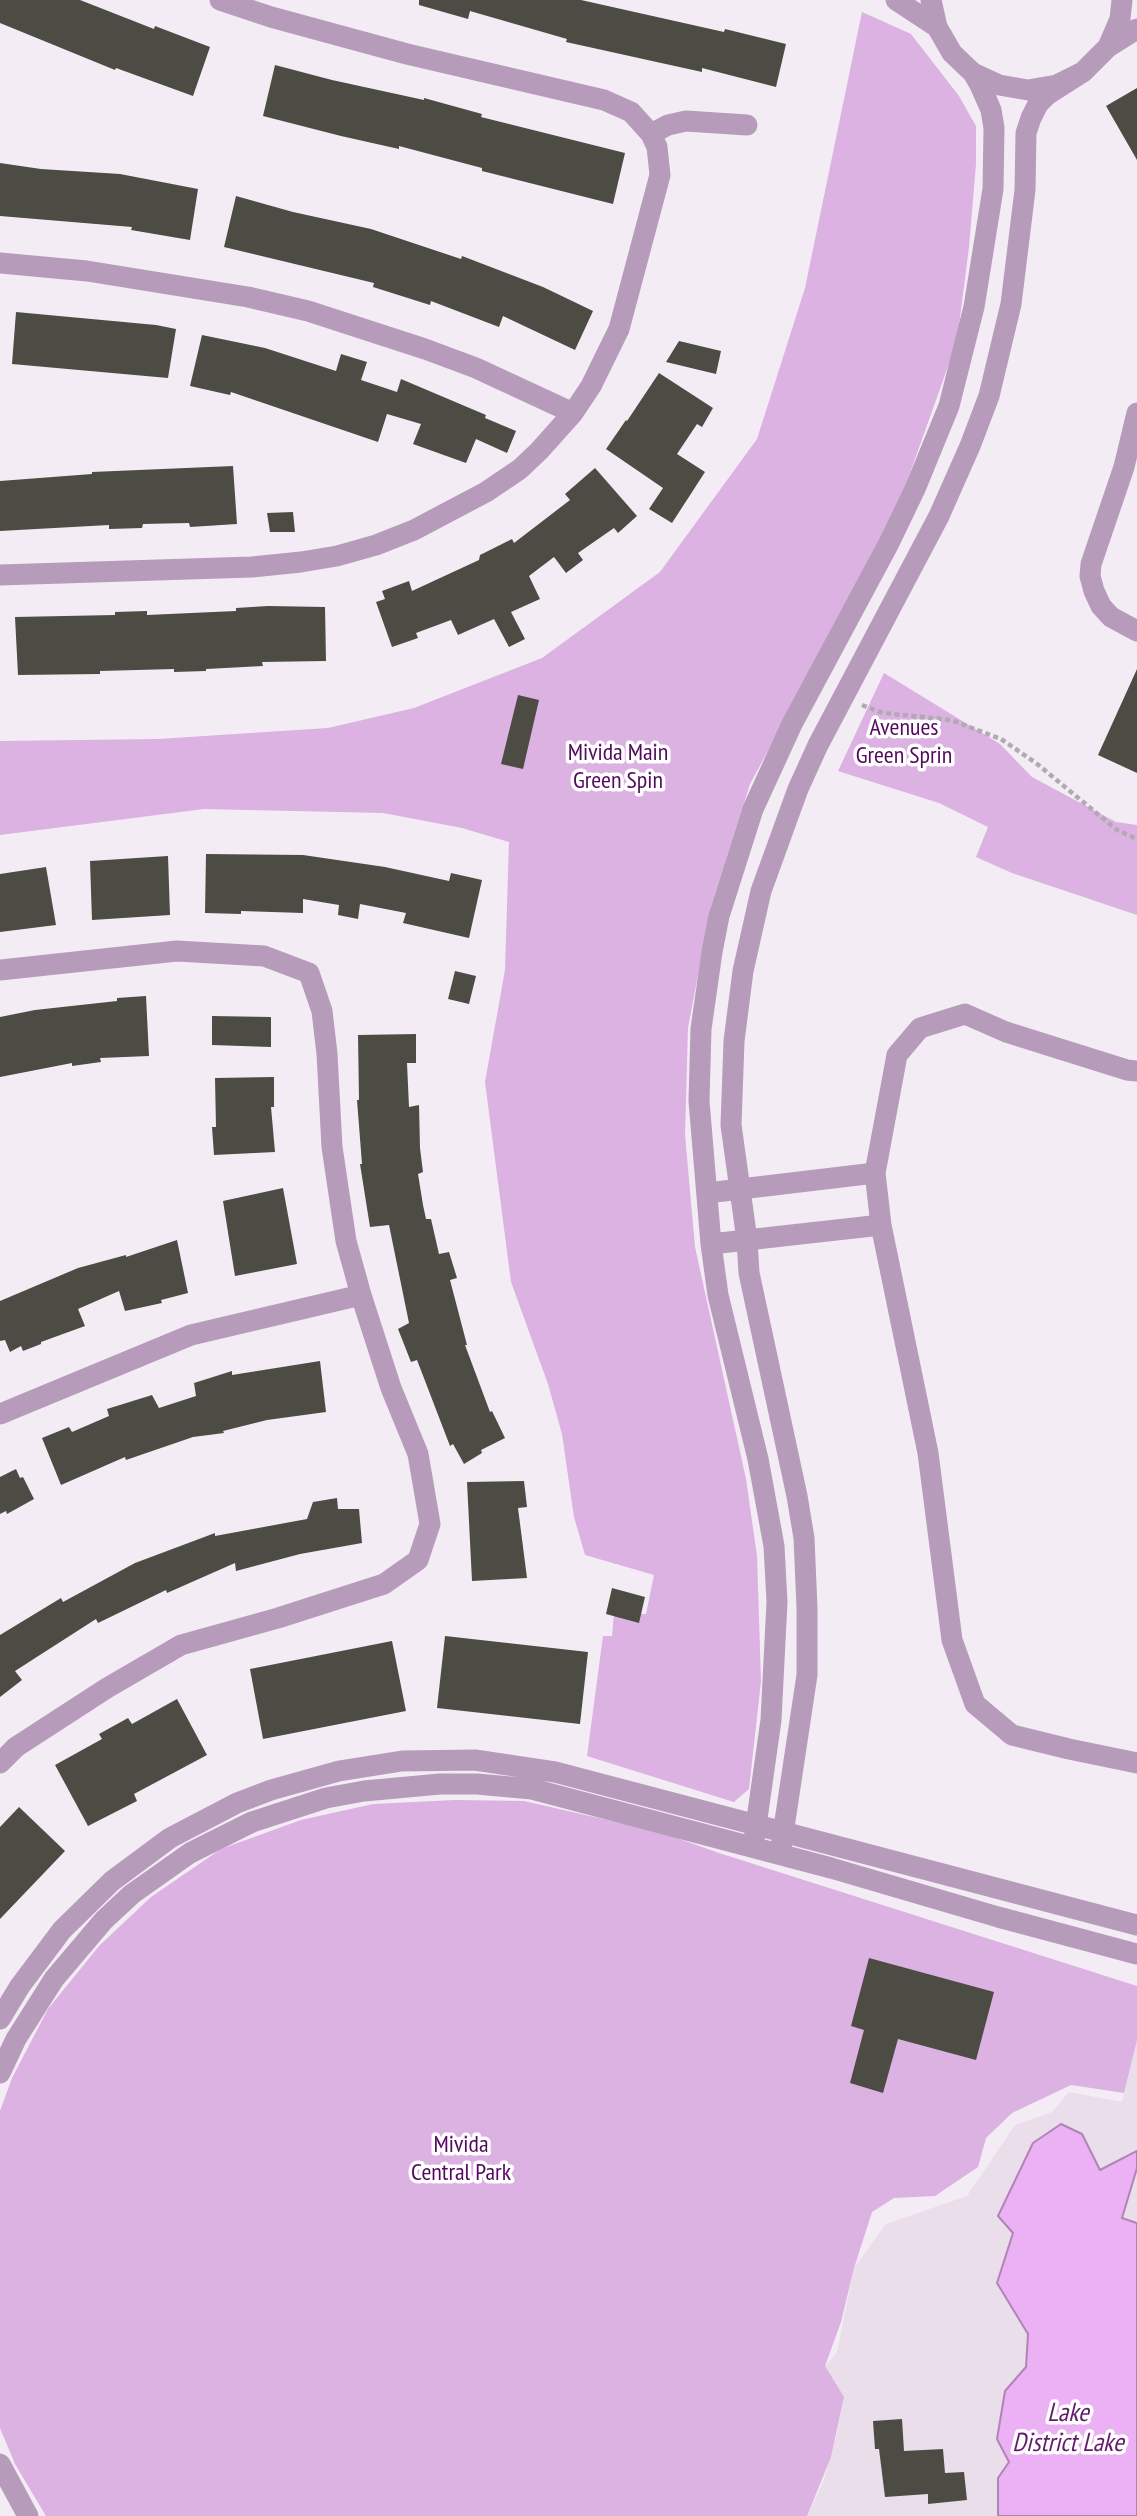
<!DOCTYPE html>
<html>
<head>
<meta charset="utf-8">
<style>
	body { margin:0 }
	canvas { display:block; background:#f3ecf4 }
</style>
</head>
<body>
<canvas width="1137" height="2516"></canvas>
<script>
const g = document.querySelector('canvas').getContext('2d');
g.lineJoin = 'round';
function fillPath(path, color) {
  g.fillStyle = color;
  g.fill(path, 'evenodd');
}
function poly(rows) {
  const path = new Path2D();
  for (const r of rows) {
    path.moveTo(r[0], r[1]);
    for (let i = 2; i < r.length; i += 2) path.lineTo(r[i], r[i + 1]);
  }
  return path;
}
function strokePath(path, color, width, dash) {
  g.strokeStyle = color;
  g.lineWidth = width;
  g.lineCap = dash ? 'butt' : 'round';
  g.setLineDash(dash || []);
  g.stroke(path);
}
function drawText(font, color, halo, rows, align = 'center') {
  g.font = font + ' "PT Sans Narrow",sans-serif';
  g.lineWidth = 7;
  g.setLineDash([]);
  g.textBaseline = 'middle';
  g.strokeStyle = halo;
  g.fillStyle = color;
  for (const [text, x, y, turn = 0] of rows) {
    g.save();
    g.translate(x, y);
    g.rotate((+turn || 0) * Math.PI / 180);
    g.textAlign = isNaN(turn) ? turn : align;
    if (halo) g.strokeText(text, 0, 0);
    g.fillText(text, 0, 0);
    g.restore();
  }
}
fillPath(poly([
	[1137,2040,1137,2516,807,2516,823,2482,837,2434,844,2397,834,2389,825,2366,837,2352,854,2268,886,2224,967,2196,1015,2125,1052,2112,1069,2092,1122,2102]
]), '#eadeeb');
fillPath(poly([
	[862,12,911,34,959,96,976,126,976,164,969,247,957,341,894,518,750,784,711,906,688,1028,685,1135,695,1247,746,1479,757,1556,761,1681,749,1789,734,1802,587,1756,603,1636,612,1636,614,1613,646,1614,654,1575,585,1555,574,1517,562,1434,548,1384,511,1282,485,1082,505,970,509,842,462,828,383,813,204,809,0,835,0,741,158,739,328,728,414,708,542,658,660,572,757,439,805,288],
	[884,673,1000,744,1032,777,1116,822,1137,825,1137,915,1012,873,976,857,988,827,939,803,838,771],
	[455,1800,524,1801,660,1832,719,1853,1137,1986,1137,2040,1124,2093,1071,2085,1012,2113,986,2138,978,2167,935,2196,894,2198,872,2212,854,2268,841,2322,825,2366,844,2397,831,2457,807,2516,46,2516,15,2464,0,2428,0,2111,12,2078,48,2009,99,1946,151,1897,221,1849,301,1820,373,1804]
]), '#dbb2e1');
const water = poly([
	[1061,2124,1082,2134,1100,2170,1137,2151,1137,2168,1122,2218,1137,2223,1137,2516,998,2516,998,2478,1009,2462,997,2439,1005,2391,1026,2367,1028,2334,997,2283,1013,2233,998,2216,1033,2143,1061,2124]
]);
fillPath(water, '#ecb0f5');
strokePath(water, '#b085b6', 2);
fillPath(poly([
	[0,0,80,0,154,29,155,26,210,47,193,96,116,68,115,70,0,23],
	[419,0,581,0,724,32,725,29,786,44,776,87,702,68,702,72,566,42,567,39,470,11,468,19,419,5],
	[275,65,332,80,424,100,424,98,482,114,481,117,625,153,613,204,482,171,482,168,399,146,399,149,341,136,263,116],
	[1137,88,1137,160,1106,106],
	[0,163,41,169,120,174,198,189,190,240,131,230,132,227,0,216],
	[236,196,293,212,371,229,461,259,462,256,543,287,593,311,575,350,503,316,499,327,431,301,430,305,373,287,374,283,224,247],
	[16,312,156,325,176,329,168,378,12,364],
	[202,335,265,348,336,371,341,354,367,362,361,380,397,392,401,379,486,415,485,418,516,431,507,453,476,439,466,463,413,444,421,424,387,414,378,442,231,392,230,395,190,386],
	[679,341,721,351,716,374,666,362],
	[659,373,713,408,702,427,697,424,677,454,705,472,672,523,649,509,663,488,606,449,626,420,627,421],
	[233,466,237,524,190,527,189,523,143,524,142,528,109,529,109,525,0,531,0,481,92,474,92,472],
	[595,468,637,516,618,533,614,528,578,553,583,560,566,573,554,557,529,576,540,599,511,612,525,639,509,647,494,619,458,635,451,620,416,633,418,638,392,647,376,602,385,599,382,591,409,581,412,591,479,560,480,555,512,539,514,543,570,500,565,494],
	[293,512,295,532,270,532,267,513],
	[268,606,325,607,326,661,262,662,263,666,206,669,206,671,174,672,174,669,100,671,100,674,18,675,15,617,115,615,115,612,147,611,147,615,236,611,236,608],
	[1137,669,1137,773,1098,755],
	[518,695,539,700,523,769,501,764],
	[206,854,303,855,385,867,449,881,451,873,482,880,469,938,403,923,406,913,360,904,358,919,338,915,339,905,303,899,303,913,241,911,241,914,205,913],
	[168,856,170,915,92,920,90,861],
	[46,867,56,925,0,932,0,874],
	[455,971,476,976,469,1004,448,999],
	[146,996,149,1056,100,1058,101,1062,72,1066,72,1063,0,1077,0,1017,35,1010,117,1001,117,998],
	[212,1016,271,1017,271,1047,212,1045],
	[416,1034,416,1063,407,1063,409,1107,419,1105,420,1148,423,1172,418,1174,423,1205,426,1219,431,1219,439,1254,449,1252,457,1278,450,1280,467,1345,465,1345,490,1412,492,1411,505,1438,481,1450,482,1453,464,1464,453,1444,450,1446,417,1360,411,1362,398,1329,409,1323,389,1225,370,1227,360,1164,362,1164,357,1100,359,1100,358,1035],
	[274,1077,274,1107,271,1107,275,1152,214,1155,212,1127,216,1127,215,1078],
	[283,1188,297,1264,235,1276,223,1201],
	[177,1240,188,1293,161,1300,162,1303,125,1311,119,1291,78,1309,85,1326,41,1342,41,1344,23,1351,21,1346,10,1352,5,1340,0,1341,0,1301,78,1268,126,1255,126,1257],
	[320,1361,326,1412,267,1420,223,1431,224,1433,193,1437,126,1460,125,1457,61,1485,42,1438,69,1427,72,1432,109,1416,107,1409,152,1395,159,1408,196,1396,194,1383,232,1371,232,1375],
	[16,1469,20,1478,23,1477,34,1499,7,1514,6,1511,0,1514,0,1477],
	[524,1481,527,1507,518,1508,527,1578,472,1581,467,1482],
	[337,1498,338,1509,359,1509,362,1543,300,1554,236,1571,235,1563,167,1593,166,1590,98,1623,96,1619,15,1671,22,1680,0,1697,0,1635,61,1598,63,1602,135,1563,215,1533,215,1536,307,1519,313,1502],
	[612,1588,645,1597,639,1623,606,1614],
	[445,1636,588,1652,580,1724,437,1708],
	[392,1641,406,1711,263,1739,250,1669],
	[177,1699,207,1755,134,1794,137,1801,88,1826,55,1765,102,1739,99,1734,128,1718,132,1724],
	[19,1807,65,1851,0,1919,0,1827],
	[869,1958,994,1992,976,2060,898,2039,883,2093,850,2083,864,2030,851,2026],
	[902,2419,904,2451,943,2449,945,2473,964,2472,967,2500,928,2504,928,2494,885,2497,879,2449,875,2449,873,2421]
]), '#4d4c44');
strokePath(poly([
	[862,705,883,713,951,720,1001,739,1036,763,1117,830,1137,839]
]), '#b0aab1', 4.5, [5, 3.5]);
strokePath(poly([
	[896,0,937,27],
	[1108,47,1137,29],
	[973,73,999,85,1028,90,1057,85,1083,72,1108,47,1120,19,1122,0],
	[651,134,668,125,686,121,747,125],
	[0,263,87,271,248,297,308,311,425,349,476,368,573,413],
	[1137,413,1124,467,1091,564,1090,576,1094,591,1101,606,1111,617,1137,631],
	[0,575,252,567,301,562,337,556,376,545,414,530,486,492,520,469,539,451,573,413,591,386,619,329,660,175,657,147,651,134,631,112,604,100,407,54,271,17,220,0],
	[0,970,177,951,264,956,309,973,322,1011,327,1054,332,1147,346,1241,361,1295,391,1388,418,1454,430,1524,418,1560,384,1584,278,1618,181,1645,107,1688,16,1747,0,1763],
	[1137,1071,1127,1070,1006,1032,965,1014,920,1028,897,1055,875,1173,881,1225,928,1453,952,1640,975,1704,1012,1735,1069,1749,1137,1763],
	[707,1193,875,1173],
	[711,1244,881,1225],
	[0,1414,191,1335,361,1295],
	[753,1847,771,1720,777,1602,774,1546,758,1459,718,1295,711,1244,699,1101,701,1029,712,952,719,916,753,809,792,724,889,543,915,489,949,406,974,307,993,189,994,128,991,110,980,85,973,73,952,53,937,27,931,0],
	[780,1854,807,1675,807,1608,804,1538,797,1496,749,1273,747,1240,731,1125,734,1041,743,971,761,891,798,789,818,745,939,516,970,446,989,396,1011,304,1025,190,1026,133,1031,118,1038,104,1047,95,1083,72],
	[0,2019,20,1986,62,1930,112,1881,170,1838,237,1803,271,1790,339,1771,402,1761,475,1760,555,1772,1137,1925],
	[0,2073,16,2039,54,1979,104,1920,132,1894,190,1853,252,1822,326,1798,364,1791,440,1784,477,1784,532,1789,831,1868,998,1917,1137,1954],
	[0,2464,28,2516]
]), '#b69cba', 21);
drawText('24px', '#53095e', '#fff', [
	["Avenues",904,728],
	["Green Sprin",904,756],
	["Mivida Main",618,753],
	["Green Spin",618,781],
	["Mivida",461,2145],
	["Central Park",461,2173]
]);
drawText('italic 26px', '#621b6d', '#fff', [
	["Lake",1068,2414],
	["District Lake",1068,2444]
]);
</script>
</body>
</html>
